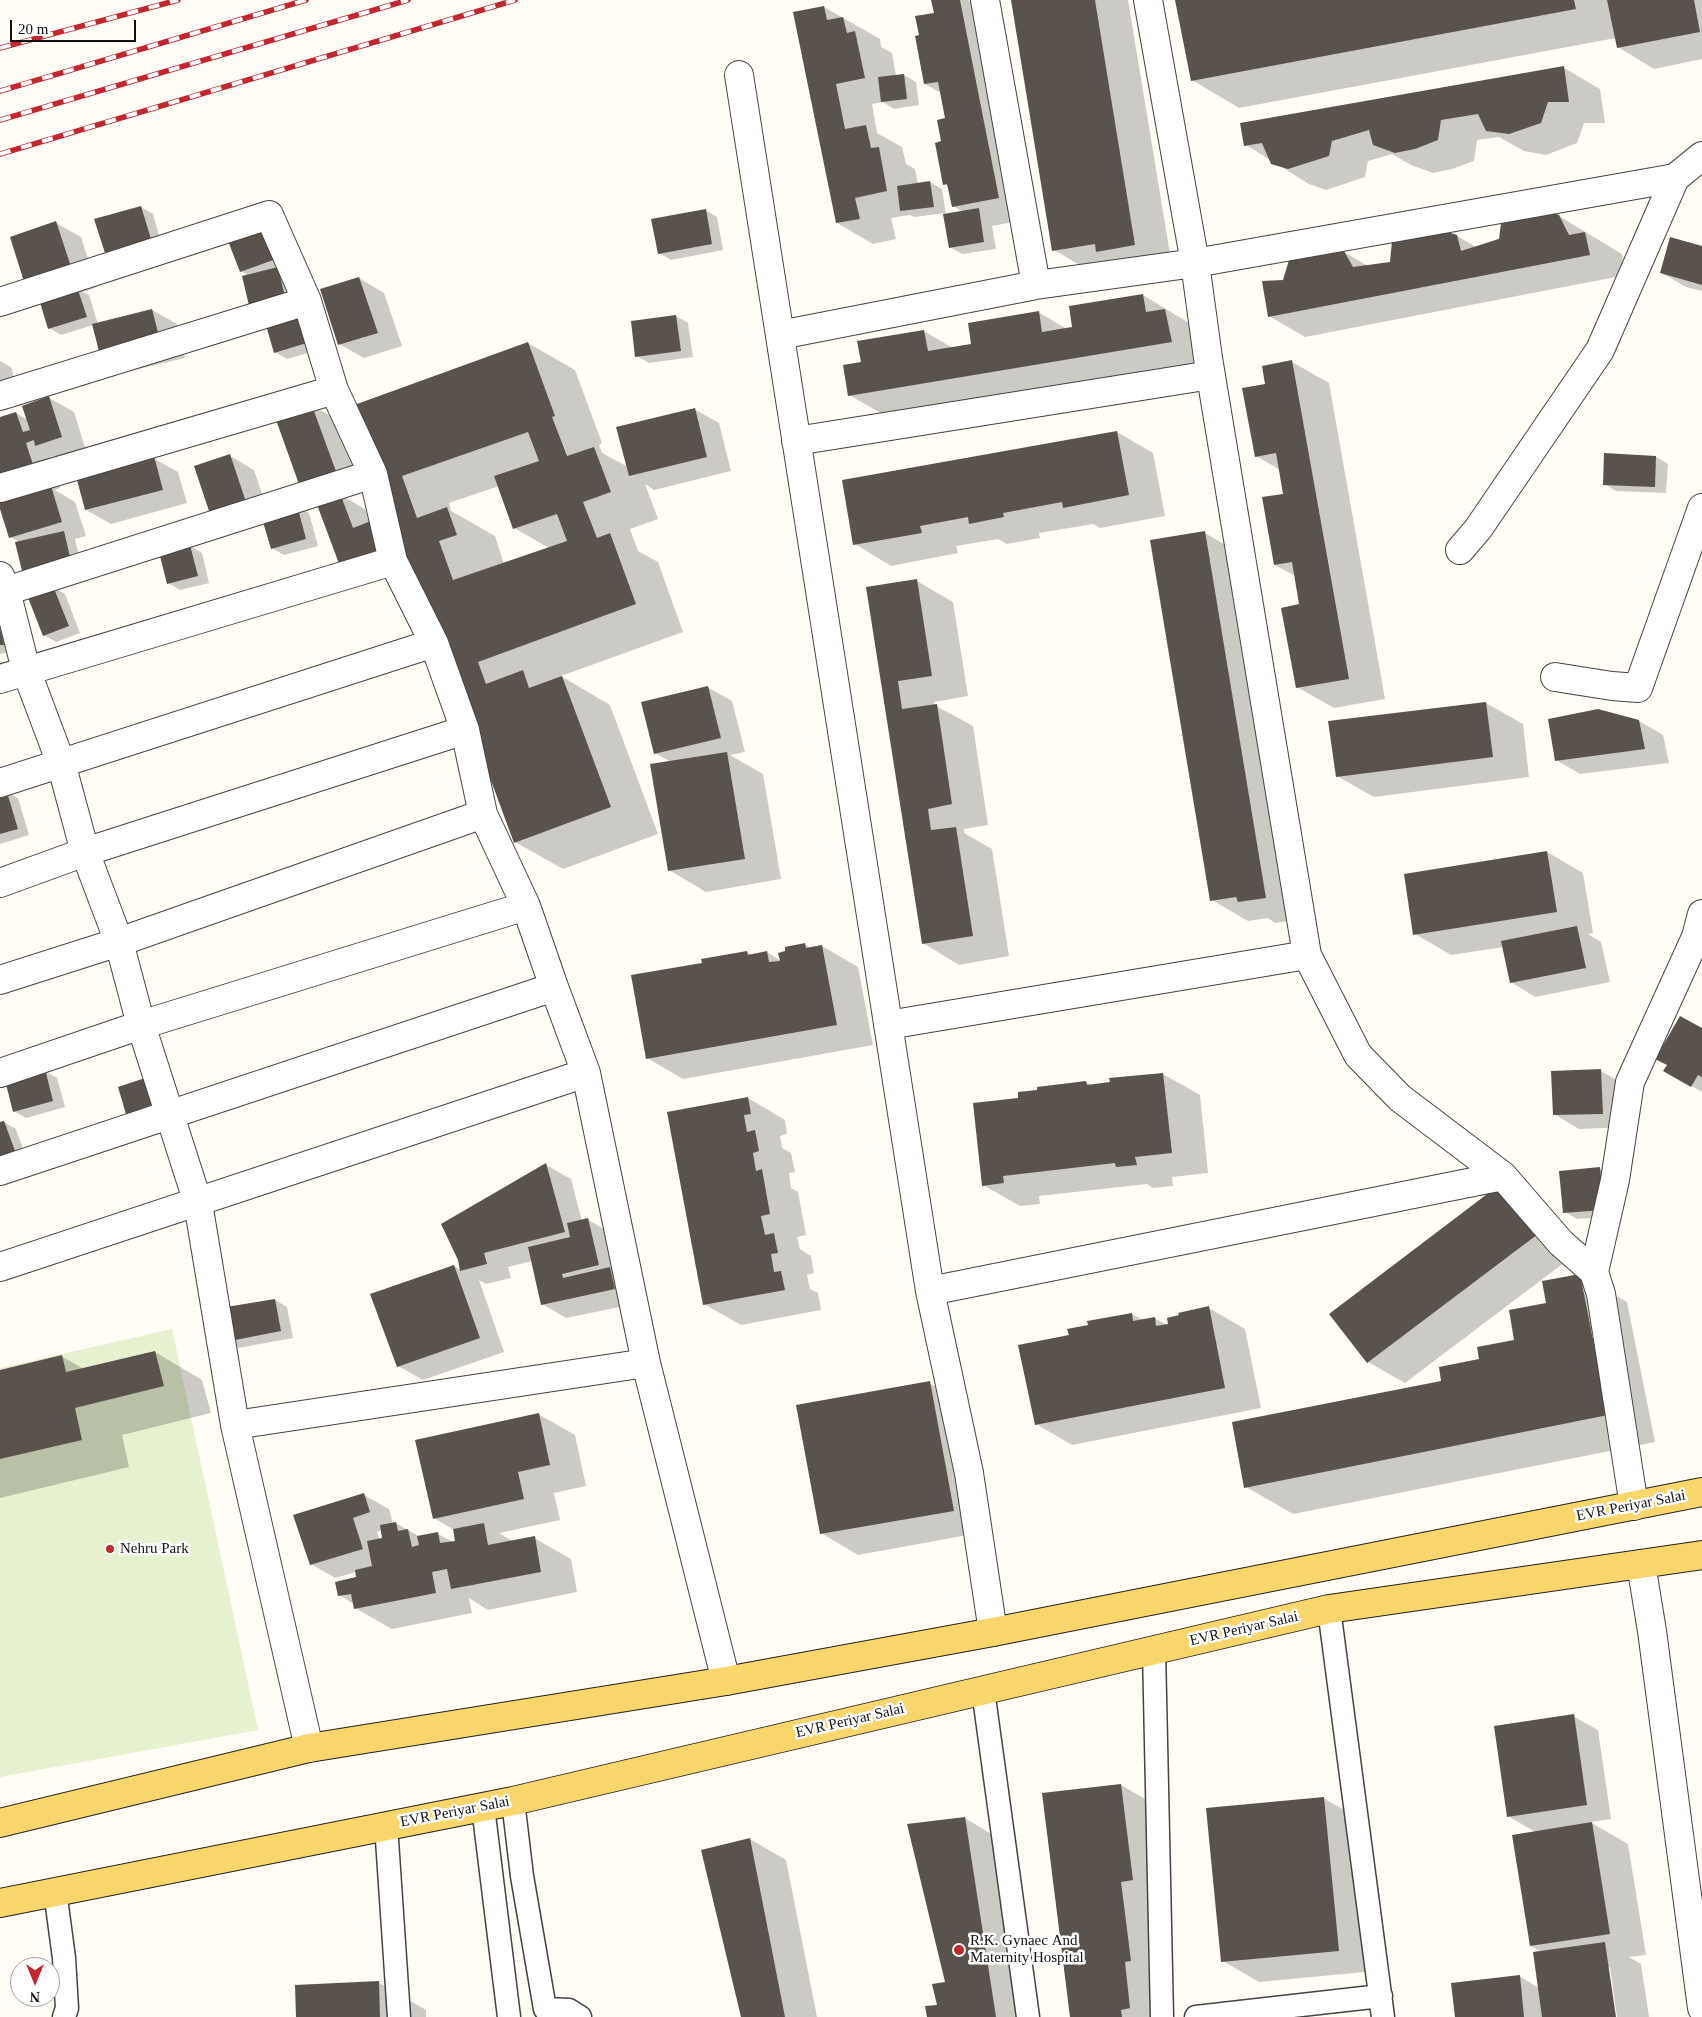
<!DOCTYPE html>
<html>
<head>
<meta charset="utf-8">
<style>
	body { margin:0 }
	#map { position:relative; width:1702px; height:2017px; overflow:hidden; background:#fffdf5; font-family:Georgia,serif }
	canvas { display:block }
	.north { position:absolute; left:10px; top:1957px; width:50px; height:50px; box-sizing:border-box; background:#fff; border:1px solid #a0a0a0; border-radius:50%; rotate:180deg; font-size:14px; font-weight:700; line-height:20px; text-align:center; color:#111 }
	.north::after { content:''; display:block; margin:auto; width:18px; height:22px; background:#c4262e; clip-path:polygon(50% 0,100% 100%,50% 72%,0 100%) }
	.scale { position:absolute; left:10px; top:20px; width:126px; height:22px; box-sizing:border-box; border:2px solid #111; border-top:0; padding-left:6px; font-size:15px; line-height:18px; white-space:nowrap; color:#111; -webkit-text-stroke:4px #fff; paint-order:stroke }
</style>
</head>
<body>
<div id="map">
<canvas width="1702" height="2017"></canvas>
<div class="north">N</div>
<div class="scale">20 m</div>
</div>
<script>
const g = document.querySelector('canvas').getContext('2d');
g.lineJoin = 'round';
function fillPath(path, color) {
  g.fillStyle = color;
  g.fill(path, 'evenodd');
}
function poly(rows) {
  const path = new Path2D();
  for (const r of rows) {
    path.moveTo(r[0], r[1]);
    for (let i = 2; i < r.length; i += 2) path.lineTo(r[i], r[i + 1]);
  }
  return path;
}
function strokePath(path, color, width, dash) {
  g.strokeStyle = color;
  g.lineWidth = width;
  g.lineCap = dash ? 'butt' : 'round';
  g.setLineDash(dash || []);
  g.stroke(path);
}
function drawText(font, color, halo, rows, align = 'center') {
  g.font = font + ' Georgia,serif';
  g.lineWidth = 5;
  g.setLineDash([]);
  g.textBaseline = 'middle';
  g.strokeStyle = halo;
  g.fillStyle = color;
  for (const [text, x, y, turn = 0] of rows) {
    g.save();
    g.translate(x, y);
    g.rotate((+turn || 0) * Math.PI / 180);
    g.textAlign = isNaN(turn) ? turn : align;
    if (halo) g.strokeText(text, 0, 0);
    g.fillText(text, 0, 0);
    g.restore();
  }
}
fillPath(poly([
	[172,1329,258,1730,0,1777,0,1368]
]), '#e6f2cf');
fillPath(poly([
	[933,0,968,0,995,16,1035,218,992,226,996,249,962,254,950,247,945,213,914,217,910,215,891,218,896,239,873,244,837,223,824,7,880,39,881,47,892,53,896,76,904,75,916,82,919,105,894,109,883,102,872,104,877,133,902,147,906,164,915,169,918,184,930,182,942,189,946,215,963,212,953,206,949,187,944,184,942,142,947,119,941,93,925,84,920,36,935,14],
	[1012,0,1128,0,1172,266,1090,271,1054,250],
	[1176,0,1702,0,1702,59,1654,69,1618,47,1616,38,1239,108,1192,80],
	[1564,68,1600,89,1605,123,1584,123,1577,143,1546,155,1524,151,1499,137,1477,140,1474,161,1452,169,1433,173,1411,165,1392,154,1368,161,1365,177,1326,190,1309,184,1246,145],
	[141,207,153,214,162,246,118,259,106,252],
	[705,210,717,217,723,250,671,260,659,253],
	[1559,216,1622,254,1626,275,1305,337,1269,316,1284,282,1344,252,1368,266,1391,263,1457,236,1476,247],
	[261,222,297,307,241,271],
	[56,223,81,237,97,287,83,292,89,295,98,324,152,310,177,324,185,358,126,372,102,358,93,325,61,335,49,328,40,300],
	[1702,247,1702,291,1686,287,1662,273],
	[359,278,384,293,402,346,364,358,339,344],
	[1143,295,1202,331,1208,363,886,416,849,395,862,363,924,331,953,348,973,345,1038,312,1067,329,1074,328],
	[676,316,688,323,693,357,649,363,637,356],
	[313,319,322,349,287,359,275,352],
	[528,343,575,370,602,443,599,445,602,453,628,467,694,409,719,423,731,471,654,490,645,484,658,519,630,529,638,551,658,562,683,632,561,676,610,705,658,834,563,869,515,842,426,598,406,568,367,582,311,405,336,419,361,488,341,495,365,509,370,523,347,408],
	[499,486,514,528,549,548,504,564,495,536,451,511,449,503],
	[0,361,12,368,16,396,0,398],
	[1292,362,1329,383,1385,699,1334,708,1297,687,1300,605,1295,576,1275,565,1285,495,1280,470,1256,456,1266,385],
	[49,398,74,412,86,451,61,459,54,456,50,457,60,488,55,490,75,502,86,536,75,539,81,564,68,566,10,537,0,505,0,418,16,413,28,420],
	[1117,432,1153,453,1165,516,1100,528,1093,524,1039,533,1040,538,1007,544,998,539,956,546,958,553,891,566,855,544],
	[230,456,254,470,269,514,297,506,309,513,318,546,284,555,272,548,264,521,237,531],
	[1656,457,1668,464,1666,493,1616,491,1604,484],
	[153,458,178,472,187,503,111,524,86,510],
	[1205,533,1241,554,1302,919,1275,923,1268,918,1248,921,1212,900],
	[190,546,202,553,209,583,180,590,168,583],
	[917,581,953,602,968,696,934,702,934,705,973,726,988,825,964,829,964,833,992,849,1009,956,959,965,923,943,867,588],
	[53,587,65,594,80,633,56,642,44,635],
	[0,605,16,651,0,654],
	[707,687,732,701,745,752,730,755,763,774,781,879,706,892,669,870,671,762,655,753],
	[1486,703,1523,724,1529,777,1374,797,1337,776],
	[1639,721,1663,735,1669,763,1580,774,1556,760],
	[6,791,18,798,29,835,0,844,0,792],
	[1547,852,1583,873,1593,933,1588,934,1601,942,1610,982,1535,997,1511,982,1504,947,1451,955,1415,934],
	[805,945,811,948,822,946,858,967,873,1045,683,1079,647,1058,704,964,747,952,752,955,767,952,781,961],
	[1702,1030,1702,1092,1665,1071],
	[45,1071,57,1078,65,1107,26,1118,14,1111],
	[1601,1071,1625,1085,1627,1127,1579,1129,1554,1114],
	[1163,1074,1200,1095,1208,1173,1172,1177,1173,1186,1153,1188,1147,1184,1039,1196,1040,1204,1020,1206,983,1185,1020,1100,1039,1091,1086,1082,1091,1085,1111,1083,1110,1079],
	[119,1088,166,1111,139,1120,127,1113],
	[748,1098,785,1120,787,1134,780,1136,782,1148,791,1153,795,1172,789,1173,791,1188,798,1192,806,1235,797,1237,800,1249,811,1256,814,1273,807,1275,810,1289,818,1293,821,1310,741,1325,704,1304,668,1113],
	[4,1122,16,1129,29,1166,6,1174,0,1123],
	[546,1165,571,1179,582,1221,587,1219,612,1234,639,1303,566,1318,542,1304,532,1261,508,1267,511,1278,486,1284,479,1280,504,1352,423,1380,398,1366,454,1266,461,1270],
	[1600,1169,1612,1176,1615,1216,1577,1219,1565,1212],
	[1504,1183,1577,1253,1405,1383,1368,1362,1331,1314],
	[1580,1275,1627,1302,1655,1442,1293,1514,1246,1487,1516,1341,1548,1304],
	[1590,1330,1592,1330,1611,1421],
	[275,1300,287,1307,293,1338,238,1348,226,1341],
	[1209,1308,1245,1329,1261,1408,1072,1445,1036,1424,1070,1336,1132,1314,1143,1320,1154,1318,1167,1325],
	[155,1352,202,1380,211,1413,122,1435,129,1467,0,1498,0,1371,61,1356,84,1369],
	[929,1383,966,1404,990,1531,858,1555,821,1533],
	[538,1414,575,1435,586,1486,554,1493,560,1520,499,1533,514,1542,534,1538,571,1559,577,1592,488,1610,469,1598,472,1613,392,1629,355,1608,354,1604,339,1595,357,1578,356,1572,335,1578,311,1564,364,1495,389,1509,393,1524,396,1523,420,1537,438,1534,453,1542,456,1542,454,1530,434,1518],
	[382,1530,383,1539,380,1540,377,1532],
	[1573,1716,1598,1730,1611,1819,1590,1822,1628,1844,1646,1955,1629,1957,1641,1964,1649,2017,1617,2017,1610,1967,1607,1967,1615,2017,1456,2017,1519,1976,1539,1988,1542,1952,1531,1946,1535,1832,1508,1816],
	[1121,1785,1157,1806,1165,2017,1071,2017],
	[1323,1798,1360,1819,1375,1971,1259,1982,1223,1961],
	[965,1818,1001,1840,1029,2017,928,2017,938,2006,946,1983],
	[750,1839,786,1860,817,2017,742,2017],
	[378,1982,426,2010,426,2017,297,2017]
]), '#0003');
fillPath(poly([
	[931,0,960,0,999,198,952,207,947,184,943,185,935,143,941,141,937,120,945,118,938,82,924,84,915,36,919,35,915,16,934,13],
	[1011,0,1095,0,1135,245,1096,252,1095,244,1052,251],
	[1175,0,1574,0,1576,9,1191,81],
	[1607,0,1694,0,1700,32,1617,48],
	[824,6,827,20,843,17,847,33,855,31,865,78,836,84,845,129,866,125,871,148,879,147,887,191,855,198,860,219,836,223,793,12],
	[1564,66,1569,102,1548,102,1541,123,1509,134,1486,131,1478,114,1441,120,1438,140,1415,149,1395,153,1373,145,1369,130,1332,141,1329,156,1288,169,1271,164,1262,143,1244,146,1240,123],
	[904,74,907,99,881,102,878,77],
	[930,181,934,207,900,211,897,186],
	[141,206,151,239,105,253,94,219],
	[979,208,984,242,949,248,943,214],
	[706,209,712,244,658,254,651,219],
	[1542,210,1559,215,1569,235,1585,232,1590,255,1268,317,1262,281,1283,280,1289,260,1321,248,1344,251,1353,267,1390,262,1392,241,1435,228,1457,235,1461,251,1499,239,1501,223],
	[56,221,73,273,26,288,10,237],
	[261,221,276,259,240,272,225,233],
	[1670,237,1702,246,1702,285,1660,273],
	[278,267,286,301,250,310,242,276],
	[359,277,378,333,338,345,320,289],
	[77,287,87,317,48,329,39,299],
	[1143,294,1146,312,1165,309,1172,342,848,396,843,365,861,362,857,341,924,330,928,351,971,344,968,323,1039,311,1042,332,1072,327,1069,306],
	[152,309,161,344,101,359,92,324],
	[301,311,310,342,274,353,265,322],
	[676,315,681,351,635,357,631,321],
	[528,342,555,416,552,417,567,456,594,447,611,492,583,502,597,538,610,533,636,604,478,662,486,684,523,670,529,688,562,676,611,807,514,843,421,590,415,593,346,408],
	[528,432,539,461,494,476,513,529,557,514,567,541,453,580,439,541,457,535,447,507,417,518,402,476],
	[1292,360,1349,679,1296,688,1281,608,1299,604,1292,562,1274,565,1262,497,1283,494,1276,453,1255,457,1242,388,1265,384,1262,366],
	[49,396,62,437,35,446,34,440,26,443,36,474,0,480,0,417,16,412,23,432,30,430,22,406],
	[311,403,337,474,300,487,275,417],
	[695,408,707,457,629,476,616,427],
	[1117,431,1129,495,1063,508,1062,502,1003,513,1004,517,969,524,968,517,920,526,922,533,853,545,842,480],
	[1604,453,1656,456,1655,487,1603,485],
	[230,454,247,505,211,517,194,466],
	[154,456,163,490,85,510,76,476],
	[51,486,62,522,9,538,0,509,0,501],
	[340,493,353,528,376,519,388,551,341,569,316,502],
	[297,505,306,539,271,549,261,515],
	[64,531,70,557,57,560,59,570,24,579,15,542],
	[1205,531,1266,898,1238,902,1236,897,1210,901,1150,540],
	[190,545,198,576,167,584,159,552],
	[917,579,932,676,898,681,902,709,937,704,952,804,928,809,931,830,956,827,973,936,922,944,866,587],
	[53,586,69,626,43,636,27,595],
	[0,628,4,645,0,645],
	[708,686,721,738,654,754,641,702],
	[1486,702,1493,757,1336,777,1328,721],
	[1598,709,1639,720,1645,749,1555,761,1548,719],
	[727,752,745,859,668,871,650,764],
	[6,789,18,829,0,834,0,791],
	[1547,851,1557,912,1413,935,1404,874],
	[1577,926,1586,968,1510,983,1501,941],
	[805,943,806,948,822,945,837,1025,646,1059,631,975,702,963,701,959,747,951,748,955,767,951,769,962,780,961,778,953,785,951,785,947],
	[1680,1016,1702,1028,1702,1077,1698,1075,1691,1087,1663,1071,1667,1065,1655,1059],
	[45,1069,53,1101,13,1112,5,1080],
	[1601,1069,1603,1114,1553,1115,1551,1071],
	[1163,1073,1172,1153,1135,1157,1137,1165,1116,1167,1115,1163,1003,1176,1004,1183,982,1186,973,1103,1018,1098,1018,1092,1037,1090,1037,1087,1086,1081,1087,1085,1110,1082,1109,1078],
	[145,1078,154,1104,126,1114,118,1087],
	[748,1097,751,1114,744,1115,747,1132,755,1130,759,1151,753,1153,756,1171,762,1169,770,1214,761,1216,765,1235,774,1233,778,1253,771,1254,774,1272,781,1271,785,1290,703,1305,667,1112],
	[4,1121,18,1159,0,1165,0,1122],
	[546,1163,565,1232,484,1253,487,1264,460,1271,458,1260,441,1224],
	[1600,1167,1604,1210,1563,1213,1559,1171],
	[1503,1182,1542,1231,1367,1363,1329,1314],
	[588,1218,599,1265,562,1274,563,1278,610,1267,615,1289,541,1305,528,1247,570,1237,567,1223],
	[454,1265,480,1338,397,1367,370,1294],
	[1580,1274,1608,1415,1244,1488,1232,1422,1441,1381,1439,1367,1479,1359,1477,1347,1514,1340,1509,1310,1546,1303,1542,1281],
	[275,1299,281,1331,225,1342,220,1308],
	[1209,1306,1225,1388,1035,1425,1018,1345,1069,1335,1067,1329,1088,1325,1087,1321,1132,1313,1133,1321,1155,1317,1156,1326,1168,1324,1167,1318,1179,1315,1178,1313],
	[155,1351,164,1386,75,1408,82,1440,0,1459,0,1370,62,1355,66,1372],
	[930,1381,954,1511,820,1534,796,1405],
	[539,1413,550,1465,518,1472,524,1499,433,1519,415,1440],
	[364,1493,370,1512,353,1518,363,1549,310,1565,293,1515],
	[396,1522,398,1531,408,1529,412,1547,419,1545,417,1536,438,1532,440,1543,455,1541,453,1529,484,1523,488,1545,535,1536,541,1572,451,1589,447,1569,432,1572,436,1593,354,1609,351,1594,338,1596,335,1582,356,1577,355,1570,372,1566,367,1541,382,1538,380,1525],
	[1574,1714,1587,1805,1507,1817,1494,1726],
	[1121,1784,1133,1880,1121,1882,1131,1961,1125,1962,1130,2008,1121,2010,1122,2017,1070,2017,1042,1793],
	[1324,1797,1339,1951,1221,1962,1206,1808],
	[965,1817,996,2017,927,2017,925,2006,937,2005,932,1984,945,1982,907,1824],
	[1592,1822,1610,1934,1530,1946,1512,1835],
	[750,1838,785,2017,741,2017,701,1850],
	[1605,1942,1616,2017,1542,2017,1533,1952],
	[1520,1975,1524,2017,1455,2017,1451,1983],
	[379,1981,380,2017,296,2017,295,1985]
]), '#5a524d');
const service = poly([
	[1329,1609,1383,2017],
	[1154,1650,1162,2017],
	[983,1690,1028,2017],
	[513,1801,522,1876,545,2009,569,2010,580,2017],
	[483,1807,509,2017],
	[386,1825,399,2017],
	[55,1891,64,1958,67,2008,64,2017],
	[1196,2017,1381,1996]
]);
const minor = poly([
	[985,0,1036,285],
	[1148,0,1195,263,1208,358,1307,955,1358,1055,1400,1098,1503,1176,1561,1243,1594,1272],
	[739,75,930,1291,969,1473,993,1632],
	[0,302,269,215,307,301,334,390,373,474,393,561,434,643,465,730,483,814,526,906,554,987,586,1073,646,1363,726,1681],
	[780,335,1036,285,1195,263,1675,178],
	[0,396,307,301],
	[796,441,1211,375],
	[0,488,334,390],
	[1460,550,1478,529,1600,350,1675,178,1702,156],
	[0,576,6,591,26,670,61,763,85,852,119,942,141,1025,198,1203,235,1425,309,1748],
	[0,593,373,474],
	[1555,677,1612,686,1638,688,1702,508],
	[0,679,393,561],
	[0,783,434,643],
	[0,883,85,852,465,730],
	[0,980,119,942,483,814],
	[888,1025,1307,955],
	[0,1073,141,1025,526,906],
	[0,1171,554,987],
	[0,1267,586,1073],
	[930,1291,1503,1176],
	[235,1425,646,1363],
	[1634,1506,1601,1294,1594,1272,1615,1180,1630,1082,1696,937,1702,914],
	[1641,1564,1652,1631,1702,2008]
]);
const primary = poly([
	[0,1823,309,1748,726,1681,993,1632,1702,1492],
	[0,1903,513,1801,1329,1609,1702,1555]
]);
strokePath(service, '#444', 25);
strokePath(minor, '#444', 30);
strokePath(primary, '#222', 30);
strokePath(service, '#fff', 22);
strokePath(minor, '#fff', 28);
strokePath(primary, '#f9d66b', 28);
const rail = poly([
	[0,48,178,0],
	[0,91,306,0],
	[0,120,408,0],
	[0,154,515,0]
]);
strokePath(rail, '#c4262e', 5.5);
strokePath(rail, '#fff', 4, [11]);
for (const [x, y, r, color] of [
	[110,1549,5,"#c4262e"],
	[959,1950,6,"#c4262e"]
]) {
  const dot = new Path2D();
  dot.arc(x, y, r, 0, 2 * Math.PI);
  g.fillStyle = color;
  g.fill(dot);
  strokePath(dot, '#fff', 2);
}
drawText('15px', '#111', '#fff', [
	["EVR Periyar Salai",1631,1506,-11],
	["EVR Periyar Salai",1244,1629,-13],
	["EVR Periyar Salai",850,1721,-13],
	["EVR Periyar Salai",455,1812,-11]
]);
drawText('15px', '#111', '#fff', [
	["Nehru Park",120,1549],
	["R.K. Gynaec And",970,1941],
	["Maternity Hospital",970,1958]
], 'left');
</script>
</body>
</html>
